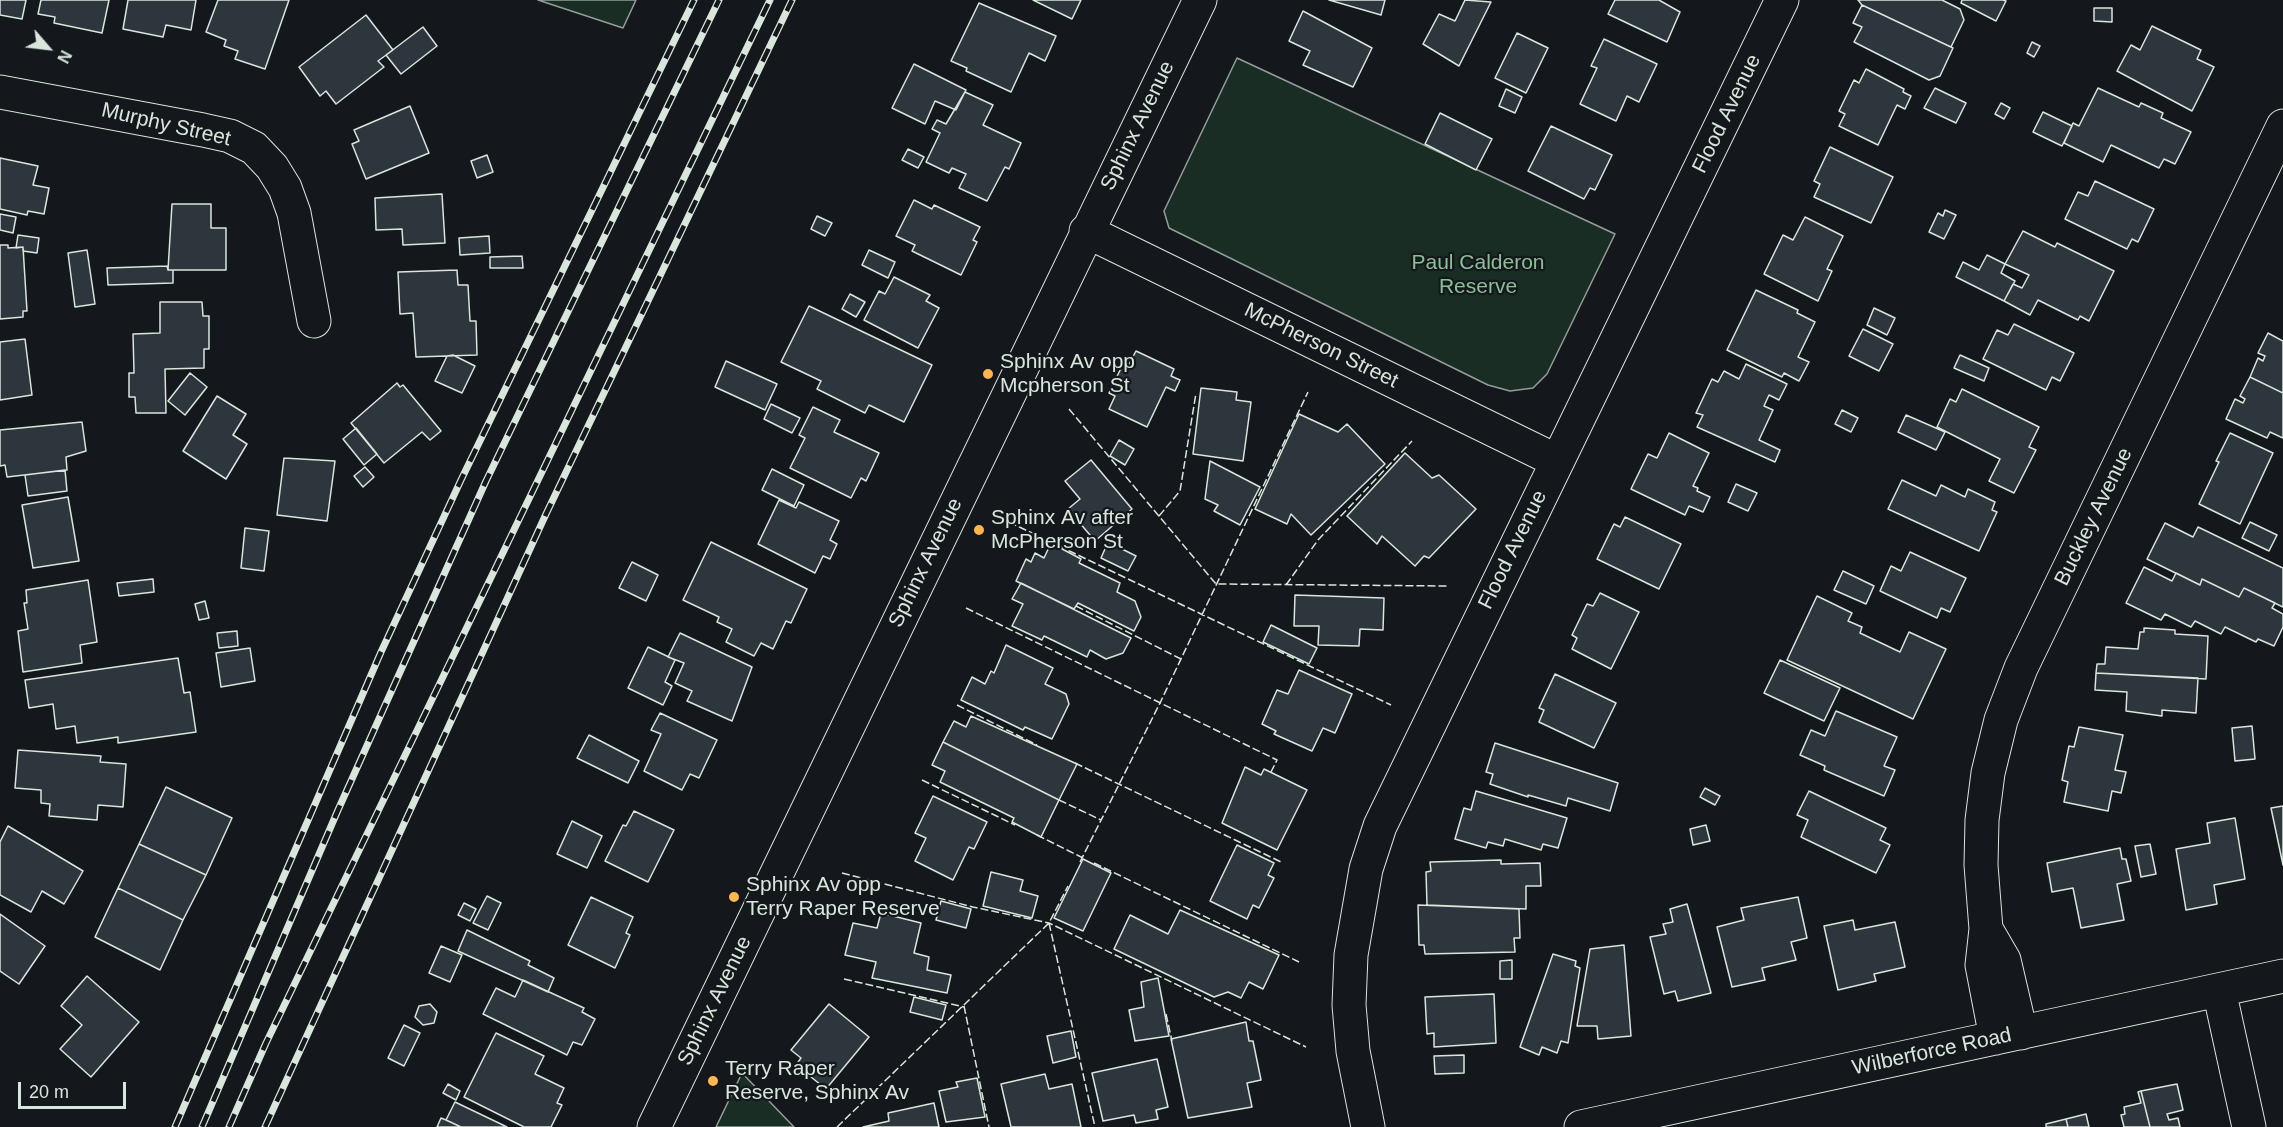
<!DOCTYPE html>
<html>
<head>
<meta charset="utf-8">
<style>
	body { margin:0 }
	#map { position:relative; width:2283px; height:1127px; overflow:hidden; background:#14181c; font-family:Arial,sans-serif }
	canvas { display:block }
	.north { position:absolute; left:18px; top:18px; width:60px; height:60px; -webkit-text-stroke:4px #14181c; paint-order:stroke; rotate:118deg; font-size:16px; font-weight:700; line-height:24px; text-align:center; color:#d8e6dc }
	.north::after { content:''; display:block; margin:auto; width:21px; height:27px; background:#d8e6dc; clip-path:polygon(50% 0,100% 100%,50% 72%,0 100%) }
	.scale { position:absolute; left:18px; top:1082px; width:108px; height:27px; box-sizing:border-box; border:3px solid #d8e6dc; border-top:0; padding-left:8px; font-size:18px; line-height:21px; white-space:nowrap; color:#d8e6dc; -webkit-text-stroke:4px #14181c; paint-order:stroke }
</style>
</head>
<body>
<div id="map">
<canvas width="2283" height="1127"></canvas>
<div class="north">N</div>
<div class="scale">20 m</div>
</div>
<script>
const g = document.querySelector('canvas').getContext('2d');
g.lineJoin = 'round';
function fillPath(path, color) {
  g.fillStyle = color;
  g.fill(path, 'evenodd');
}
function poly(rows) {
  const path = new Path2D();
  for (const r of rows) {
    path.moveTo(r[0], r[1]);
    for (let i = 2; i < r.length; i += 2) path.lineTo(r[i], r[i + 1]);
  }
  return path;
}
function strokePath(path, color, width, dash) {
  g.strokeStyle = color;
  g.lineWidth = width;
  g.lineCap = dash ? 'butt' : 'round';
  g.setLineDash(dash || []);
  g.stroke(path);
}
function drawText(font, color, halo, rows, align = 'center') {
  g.font = font + ' Arial,sans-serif';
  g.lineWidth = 4.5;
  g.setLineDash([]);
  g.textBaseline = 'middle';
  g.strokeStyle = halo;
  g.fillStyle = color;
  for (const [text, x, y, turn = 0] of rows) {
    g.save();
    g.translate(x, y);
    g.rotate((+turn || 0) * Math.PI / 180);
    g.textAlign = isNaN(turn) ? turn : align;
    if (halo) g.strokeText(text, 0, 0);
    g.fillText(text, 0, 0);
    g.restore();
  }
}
const green = poly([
	[538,0,636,0,623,28,538,0],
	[1237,58,1615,234,1547,374,1533,388,1510,391,1488,385,1169,228,1164,211,1237,58],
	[742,1073,794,1127,716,1127,742,1073]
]);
fillPath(green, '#1a2d24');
strokePath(green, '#939e99', 1.5);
const building = poly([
	[0,0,26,0,22,19,0,15,0,0],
	[41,0,109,0,102,33,54,23,55,17,38,14,41,0],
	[128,0,196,0,191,30,166,25,163,37,123,29,128,0],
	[218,0,289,0,265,69,235,59,238,51,224,46,226,40,206,32,218,0],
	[1033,0,1081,0,1072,19,1033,0],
	[1329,0,1385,0,1381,15,1329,0],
	[1465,0,1491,2,1459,66,1423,44,1439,14,1455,21,1465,0],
	[1615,0,1659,0,1680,12,1667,42,1608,14,1615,0],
	[1858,0,1942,0,1960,9,1964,20,1951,47,1862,5,1858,0],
	[1962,0,2003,0,2006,1,1996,21,1961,3,1962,0],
	[979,3,1056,36,1045,61,1029,53,1011,92,966,71,967,68,951,61,979,3],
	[1862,5,1953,48,1940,76,1929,80,1854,42,1862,27,1853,23,1862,5],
	[2094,8,2112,8,2112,22,2094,21,2094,8],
	[1303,11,1372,48,1353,87,1303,65,1310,51,1289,41,1303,11],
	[366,15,393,50,378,61,384,67,336,104,326,91,320,96,299,67,366,15],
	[2152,26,2201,50,2197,59,2214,67,2192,111,2117,71,2131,45,2140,50,2152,26],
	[423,27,437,46,401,74,386,55,423,27],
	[1517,33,1548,48,1526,93,1495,78,1517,33],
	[1604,39,1657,64,1639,102,1627,96,1616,121,1580,104,1597,68,1591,66,1604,39],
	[2032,42,2040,46,2034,57,2027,53,2032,42],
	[914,64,966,90,956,110,935,101,925,124,892,108,914,64],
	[1866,69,1904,89,1903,92,1911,96,1905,109,1897,105,1878,145,1839,126,1845,114,1839,111,1854,80,1859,83,1866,69],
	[1935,88,1966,103,1956,123,1924,108,1935,88],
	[2098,88,2139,107,2141,103,2163,113,2161,118,2191,132,2175,164,2164,159,2159,168,2111,145,2103,162,2064,143,2073,123,2079,126,2098,88],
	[1506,89,1522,97,1515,113,1499,106,1506,89],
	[965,92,993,105,983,125,1021,143,1009,169,1005,167,987,201,959,188,966,174,952,168,949,173,926,162,940,133,932,129,937,120,946,124,965,92],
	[2001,103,2010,108,2004,119,1995,114,2001,103],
	[410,106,429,153,366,179,352,144,359,141,354,130,410,106],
	[2043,112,2072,126,2062,146,2033,132,2043,112],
	[1440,113,1492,139,1476,170,1425,144,1440,113],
	[1551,126,1612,155,1595,190,1590,188,1584,199,1528,171,1551,126],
	[1830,147,1893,177,1871,223,1814,197,1820,184,1814,181,1830,147],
	[908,149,924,157,918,168,902,160,908,149],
	[487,155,493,172,477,178,471,161,487,155],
	[0,158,38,166,33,185,49,188,44,214,28,211,27,215,0,209,0,158],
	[2095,181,2154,209,2138,242,2132,239,2127,249,2065,219,2078,192,2088,196,2095,181],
	[442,194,445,243,403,245,402,229,376,230,375,198,442,194],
	[914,200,932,209,934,205,980,227,973,240,977,242,961,275,912,251,915,245,896,236,914,200],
	[172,204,211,204,211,228,226,228,226,270,168,270,172,204],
	[1945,210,1956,215,1944,239,1929,232,1938,213,1943,216,1945,210],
	[0,214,16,217,13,233,0,230,0,214],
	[817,216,832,223,825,236,811,229,817,216],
	[1805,217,1843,236,1827,269,1832,271,1818,301,1764,274,1783,235,1793,240,1805,217],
	[2023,231,2055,247,2057,243,2114,271,2089,321,2080,316,2078,320,2038,300,2030,315,2004,301,2013,284,2022,288,2029,275,2005,264,2023,231],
	[18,235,39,238,37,253,23,251,23,247,16,248,18,235],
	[489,236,490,253,460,255,459,238,489,236],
	[0,245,8,245,8,248,23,247,27,311,23,311,23,317,0,319,0,245],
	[87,250,95,304,75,307,68,253,87,250],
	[869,250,895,262,888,278,862,265,869,250],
	[1987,255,2005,264,2001,273,2015,281,2004,301,1956,277,1963,262,1979,270,1987,255],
	[522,256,523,268,490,268,490,257,522,256],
	[167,266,168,270,173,270,173,283,108,285,107,268,167,266],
	[457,270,458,285,468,285,470,321,476,321,477,355,416,357,413,313,400,314,398,272,457,270],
	[894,277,930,295,926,301,939,308,918,348,864,320,879,291,885,294,894,277],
	[1756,290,1798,310,1797,313,1815,322,1798,357,1809,362,1799,381,1784,373,1782,377,1727,350,1756,290],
	[850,294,865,302,856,317,842,309,850,294],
	[160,302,202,302,203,316,209,316,209,349,204,349,204,368,165,369,166,413,136,413,135,397,129,397,129,373,134,373,133,334,160,333,160,302],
	[809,306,932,365,904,422,869,405,865,413,817,389,821,381,781,362,809,306],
	[1874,308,1895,318,1887,335,1867,325,1874,308],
	[2014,324,2074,353,2060,381,2052,377,2046,390,1983,359,1997,330,2008,335,2014,324],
	[1863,329,1893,344,1879,371,1849,356,1863,329],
	[2268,333,2283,341,2283,393,2250,377,2258,358,2263,361,2265,356,2258,353,2268,333],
	[25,339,32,395,0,400,0,342,25,339],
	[1136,351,1174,369,1171,376,1180,380,1175,391,1166,387,1147,427,1109,409,1115,396,1109,393,1123,364,1128,366,1136,351],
	[453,355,475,366,462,393,435,381,447,356,453,355],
	[1960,355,1989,368,1984,381,1954,368,1960,355],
	[726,361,777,384,765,410,715,387,726,361],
	[1746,364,1787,384,1779,400,1769,395,1764,406,1773,410,1759,440,1780,450,1775,462,1697,427,1703,415,1696,413,1712,379,1718,382,1724,371,1739,379,1746,364],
	[190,373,207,387,185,415,168,401,190,373],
	[2250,377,2283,393,2283,438,2270,432,2267,438,2226,419,2235,399,2243,403,2245,399,2240,396,2250,377],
	[397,383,400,387,403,385,441,431,430,440,422,432,384,463,351,423,397,383],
	[1201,388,1237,392,1236,400,1251,402,1243,461,1193,454,1201,388],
	[1962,389,2039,427,2029,447,2036,450,2014,493,1989,481,2000,459,1937,427,1950,399,1956,402,1962,389],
	[217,396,246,414,233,435,247,444,226,479,183,451,217,396],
	[771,404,800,418,792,433,764,419,771,404],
	[813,407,840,420,834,432,879,453,866,481,861,478,851,498,790,468,805,438,799,435,813,407],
	[1842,410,1858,418,1851,432,1835,424,1842,410],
	[1299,414,1338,432,1347,424,1385,464,1311,535,1291,514,1287,524,1255,509,1299,414],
	[1906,415,1945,432,1936,450,1898,432,1906,415],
	[82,422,86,451,66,457,67,470,7,477,5,465,0,466,0,430,82,422],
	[356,428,377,454,364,465,343,439,356,428],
	[1669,433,1709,453,1693,486,1698,488,1697,491,1710,497,1703,512,1689,506,1685,515,1631,489,1648,454,1657,458,1669,433],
	[2230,433,2273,453,2240,524,2199,504,2219,462,2216,461,2230,433],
	[1119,440,1134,449,1125,465,1110,456,1119,440],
	[1405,453,1432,478,1439,475,1476,509,1429,558,1424,556,1415,566,1382,536,1377,544,1347,516,1405,453],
	[284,458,335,461,327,521,277,515,284,458],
	[1091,460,1132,509,1095,541,1068,509,1080,499,1065,481,1091,460],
	[1210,461,1260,487,1240,525,1214,511,1218,505,1205,499,1210,461],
	[365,467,374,477,363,487,354,476,365,467],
	[772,469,804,485,794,506,762,490,772,469],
	[65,470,67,491,28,496,25,475,65,470],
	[1902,480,1936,496,1941,485,1965,497,1968,489,1995,502,1992,510,1997,512,1979,551,1888,509,1902,480],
	[1736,484,1757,493,1748,511,1728,502,1736,484],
	[68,497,79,561,33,568,22,505,68,497],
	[779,500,796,508,799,502,839,521,830,540,837,544,830,559,823,556,815,573,758,544,779,500],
	[1625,517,1681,544,1659,589,1597,559,1614,524,1620,527,1625,517],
	[2250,522,2277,535,2269,551,2242,538,2250,522],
	[2165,523,2193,537,2198,527,2283,568,2283,607,2244,588,2239,597,2202,579,2200,585,2147,559,2165,523],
	[245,528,269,531,264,571,241,568,245,528],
	[711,542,807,589,791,623,786,621,773,649,761,643,754,656,726,642,732,629,717,622,719,617,683,600,711,542],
	[1108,542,1136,556,1128,571,1101,558,1108,542],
	[1051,543,1081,559,1079,563,1120,583,1117,592,1135,601,1141,617,1134,631,1078,603,1074,609,1016,581,1026,559,1031,562,1035,553,1044,558,1051,543],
	[1910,552,1966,578,1950,612,1941,608,1937,618,1880,591,1891,566,1901,571,1910,552],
	[632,562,658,575,646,601,619,588,632,562],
	[2144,567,2172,581,2176,573,2200,585,2202,579,2239,597,2244,588,2275,603,2272,608,2283,614,2283,627,2274,646,2258,639,2256,642,2225,627,2221,634,2195,621,2191,627,2165,614,2161,620,2126,603,2144,567],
	[1843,571,1874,586,1866,604,1834,590,1843,571],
	[153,579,154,592,119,596,117,583,153,579],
	[88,580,97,642,80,645,82,663,23,672,18,631,28,629,24,603,27,603,26,590,88,580],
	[1021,583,1131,638,1123,653,1106,659,1090,650,1087,657,1044,636,1042,640,1012,626,1023,604,1012,599,1021,583],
	[1600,593,1639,612,1611,669,1572,649,1577,638,1572,635,1587,604,1593,606,1600,593],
	[1295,595,1384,598,1383,630,1360,629,1359,646,1318,645,1319,626,1294,626,1295,595],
	[1817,596,1852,613,1848,621,1862,627,1860,633,1900,652,1909,632,1946,649,1913,719,1787,660,1817,596],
	[205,601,209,618,199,620,195,604,205,601],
	[1271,625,1317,648,1309,664,1263,642,1271,625],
	[2144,628,2175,630,2175,634,2208,636,2206,679,2096,673,2097,664,2105,664,2106,647,2138,649,2140,632,2144,632,2144,628],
	[237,631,238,646,219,648,217,633,237,631],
	[680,633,752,667,732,721,687,701,692,691,675,683,684,663,668,657,680,633],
	[1006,645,1053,668,1045,684,1066,694,1069,704,1052,739,1025,727,1023,730,961,700,972,677,985,684,991,671,994,673,1006,645],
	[648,647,675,660,665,682,672,686,663,705,628,688,648,647],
	[250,648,255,681,221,687,216,653,250,648],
	[178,658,184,693,190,692,196,732,118,743,118,737,77,743,75,726,56,729,53,704,29,708,25,680,178,658],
	[1780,660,1840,688,1824,721,1764,693,1780,660],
	[1299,670,1352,694,1335,733,1323,728,1312,751,1274,734,1276,731,1262,724,1277,690,1288,694,1299,670],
	[2096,673,2198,678,2196,713,2162,710,2162,716,2126,711,2127,692,2095,690,2096,673],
	[1555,674,1616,703,1594,748,1539,722,1544,710,1539,708,1555,674],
	[1836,711,1897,737,1884,766,1895,770,1884,796,1824,770,1825,766,1800,755,1811,730,1825,736,1836,711],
	[660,713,717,740,699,778,690,774,682,790,644,771,661,734,651,730,660,713],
	[971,716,1077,764,1059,800,943,742,954,721,966,727,971,716],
	[2252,726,2255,759,2235,761,2232,728,2252,726],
	[2079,727,2123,735,2115,770,2126,772,2121,793,2112,791,2108,811,2064,802,2068,782,2062,780,2069,746,2074,747,2079,727],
	[589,735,639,761,628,783,577,758,589,735],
	[943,742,1059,800,1041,837,1012,822,1014,818,940,782,945,771,932,765,943,742],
	[1495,743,1618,783,1610,811,1568,798,1566,806,1528,795,1528,797,1490,784,1493,774,1486,772,1495,743],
	[18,750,101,756,100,762,126,764,123,807,98,805,97,820,49,816,50,804,41,803,41,790,15,788,18,750],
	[1245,767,1261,775,1264,769,1307,790,1277,850,1222,823,1245,767],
	[166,787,232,818,206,875,139,844,166,787],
	[1705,788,1720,796,1715,805,1700,797,1705,788],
	[1476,791,1567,818,1558,848,1543,844,1541,850,1505,839,1503,846,1488,842,1486,848,1455,839,1464,808,1471,810,1476,791],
	[1809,791,1886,828,1880,840,1890,845,1876,873,1801,837,1808,820,1797,815,1809,791],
	[933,796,987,822,974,849,969,847,953,880,915,861,926,838,915,833,933,796],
	[2283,806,2283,865,2271,808,2283,806],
	[634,811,674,830,648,882,605,861,623,825,626,826,634,811],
	[2235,818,2245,879,2214,885,2217,904,2186,910,2176,849,2210,843,2207,823,2235,818],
	[572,821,602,836,587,868,557,854,572,821],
	[1706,825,1710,841,1693,845,1690,829,1706,825],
	[8,826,83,871,64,904,42,891,31,912,0,895,0,842,8,826],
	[139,844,206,875,183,920,118,888,139,844],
	[2150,844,2156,874,2141,877,2135,846,2150,844],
	[1237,845,1274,863,1268,875,1274,878,1259,908,1253,905,1247,919,1210,901,1237,845],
	[2120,848,2122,859,2126,859,2131,881,2117,884,2124,920,2081,928,2073,888,2052,892,2047,863,2120,848],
	[1083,859,1111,873,1083,931,1054,918,1083,859],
	[1501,860,1501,864,1540,863,1541,886,1526,886,1526,909,1427,905,1426,872,1431,871,1430,862,1501,860],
	[991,872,1023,880,1020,891,1038,896,1032,918,983,906,991,872],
	[118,888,183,920,160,970,95,937,118,888],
	[487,896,501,903,488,930,473,923,487,896],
	[591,897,633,917,626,933,630,935,615,968,568,945,591,897],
	[1798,897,1807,938,1791,942,1796,960,1762,968,1765,980,1732,987,1717,927,1744,920,1741,908,1798,897],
	[941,901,971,909,966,928,936,920,941,901],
	[464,903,476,909,470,921,458,915,464,903],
	[1687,904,1711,993,1678,1001,1675,991,1664,994,1650,937,1666,934,1663,924,1673,922,1670,909,1687,904],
	[1418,905,1519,909,1520,938,1514,938,1515,952,1425,954,1424,945,1419,945,1418,905],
	[1180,910,1279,955,1263,989,1249,982,1241,998,1228,992,1214,997,1114,949,1130,915,1168,934,1180,910],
	[881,913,921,923,914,953,929,957,927,970,951,975,947,993,872,978,876,962,845,955,853,923,877,928,881,913],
	[0,914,45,946,19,984,0,971,0,914],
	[1853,920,1855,930,1895,922,1905,967,1874,974,1876,981,1838,990,1824,926,1853,920],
	[467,930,530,961,528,965,554,978,548,992,458,951,467,930],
	[1624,945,1631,1036,1598,1039,1597,1026,1577,1026,1590,949,1624,945],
	[441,946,462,955,450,982,429,973,441,946],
	[1553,954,1576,961,1575,966,1580,968,1568,1043,1561,1041,1557,1053,1542,1047,1539,1055,1520,1047,1553,954],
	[1512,960,1512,979,1500,979,1500,961,1512,960],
	[87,976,139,1022,91,1077,60,1049,82,1025,61,1006,87,976],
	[1158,978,1169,1036,1135,1041,1129,1010,1144,1007,1141,982,1158,978],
	[523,980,584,1008,582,1012,595,1019,582,1045,573,1042,567,1055,483,1014,496,988,515,997,523,980],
	[1494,994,1496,1043,1434,1047,1434,1033,1427,1034,1425,997,1494,994],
	[914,997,946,1005,942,1020,910,1012,914,997],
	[430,1004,437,1012,434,1023,423,1025,415,1017,419,1006,430,1004],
	[829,1004,869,1037,826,1089,796,1065,801,1058,791,1050,829,1004],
	[1246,1022,1249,1041,1253,1041,1261,1080,1247,1083,1252,1107,1188,1118,1171,1039,1246,1022],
	[404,1025,420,1033,404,1066,388,1058,404,1025],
	[1071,1031,1076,1057,1053,1063,1047,1036,1071,1031],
	[496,1033,544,1056,535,1074,564,1088,557,1103,562,1105,551,1127,524,1127,464,1097,496,1033],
	[1464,1055,1464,1073,1435,1074,1434,1056,1464,1055],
	[1157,1059,1168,1107,1156,1110,1158,1119,1136,1123,1134,1115,1103,1121,1092,1073,1157,1059],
	[1045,1074,1049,1089,1072,1084,1081,1127,1011,1127,1001,1084,1045,1074],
	[977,1078,985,1117,946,1122,939,1091,958,1087,956,1082,977,1078],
	[448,1084,460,1091,456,1100,443,1093,448,1084],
	[2177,1084,2183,1110,2167,1114,2169,1120,2178,1118,2180,1127,2150,1127,2141,1091,2177,1084],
	[2141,1091,2150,1127,2124,1127,2121,1115,2125,1114,2124,1107,2141,1103,2138,1092,2141,1091],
	[455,1102,507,1127,461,1127,446,1120,455,1102],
	[934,1103,939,1127,863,1127,889,1121,888,1113,934,1103],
	[2086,1114,2089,1127,2068,1127,2066,1119,2086,1114],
	[441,1118,446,1120,461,1127,437,1127,441,1118],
	[2066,1119,2068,1127,2046,1127,2046,1124,2066,1119]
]);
fillPath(building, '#2c363c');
strokePath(building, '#d8e6dc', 1.5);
const minor = poly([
	[0,92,203,130,230,136,254,148,272,167,285,188,294,213,314,321],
	[1086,231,1557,461],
	[1986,929,2004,960,2021,1033],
	[2219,990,2249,1127],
	[1996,1038,1982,965,1986,929,1981,865,1982,820,1988,773,2001,720,2021,668,2283,126],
	[654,1127,1200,0],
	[1368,1127,1353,1051,1349,1005,1351,955,1366,869,1380,826,1782,0],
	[1581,1127,2283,976]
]);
strokePath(minor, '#d8e6dc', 35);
strokePath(minor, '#14181c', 33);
const rail = poly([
	[175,1127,381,652,461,480,694,0],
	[202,1127,338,810,486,481,719,0],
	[229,1127,266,1043,770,0],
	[265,1127,546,514,792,0]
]);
strokePath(rail, '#d8e6dc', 7);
strokePath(rail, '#14181c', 4.5, [14]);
strokePath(poly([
	[1069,409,1216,584,1449,586],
	[1159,516,1180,491,1196,393],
	[1009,522,1391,705],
	[1286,585,1318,540,1412,441],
	[1076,606,1181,659],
	[966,608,1277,760,1271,772],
	[957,705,1037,745],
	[1075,763,1281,862],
	[922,780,1015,825],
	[1059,800,1101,820],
	[1037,835,1083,858],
	[1080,862,1160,703,1308,392],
	[1094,863,1299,962],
	[842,873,973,907,1049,923,1306,1047],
	[1049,923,1095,1127],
	[844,979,964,1007],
	[964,1006,989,1127],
	[1166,1014,1172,1041],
	[837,1127,1049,923,1068,886]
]), '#d8e6dc', 1.5, [8, 3]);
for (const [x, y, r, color] of [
	[988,374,6,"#ffb74d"],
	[979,530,6,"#ffb74d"],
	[734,897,6,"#ffb74d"],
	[713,1081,6,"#ffb74d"]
]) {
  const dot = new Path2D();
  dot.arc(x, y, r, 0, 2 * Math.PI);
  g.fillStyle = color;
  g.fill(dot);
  strokePath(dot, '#14181c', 2);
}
drawText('21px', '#d8e6dc', '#14181c', [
	["Flood Avenue",1727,114,-64],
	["Murphy Street",166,125,13],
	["Sphinx Avenue",1138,126,-64],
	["McPherson Street",1321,346,26],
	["Buckley Avenue",2094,517,-64],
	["Flood Avenue",1513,550,-64],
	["Sphinx Avenue",926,563,-64],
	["Sphinx Avenue",715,1001,-64],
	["Wilberforce Road",1932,1052,-12]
]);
drawText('21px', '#8ac095', '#14181c', [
	["Paul Calderon",1478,263],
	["Reserve",1478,287]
]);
drawText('21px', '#d8e6dc', '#14181c', [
	["Sphinx Av opp",1000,362],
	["Mcpherson St",1000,386],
	["Sphinx Av after",991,518],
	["McPherson St",991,542],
	["Sphinx Av opp",746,885],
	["Terry Raper Reserve",746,909],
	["Terry Raper",725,1069],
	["Reserve, Sphinx Av",725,1093]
], 'left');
</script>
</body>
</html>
